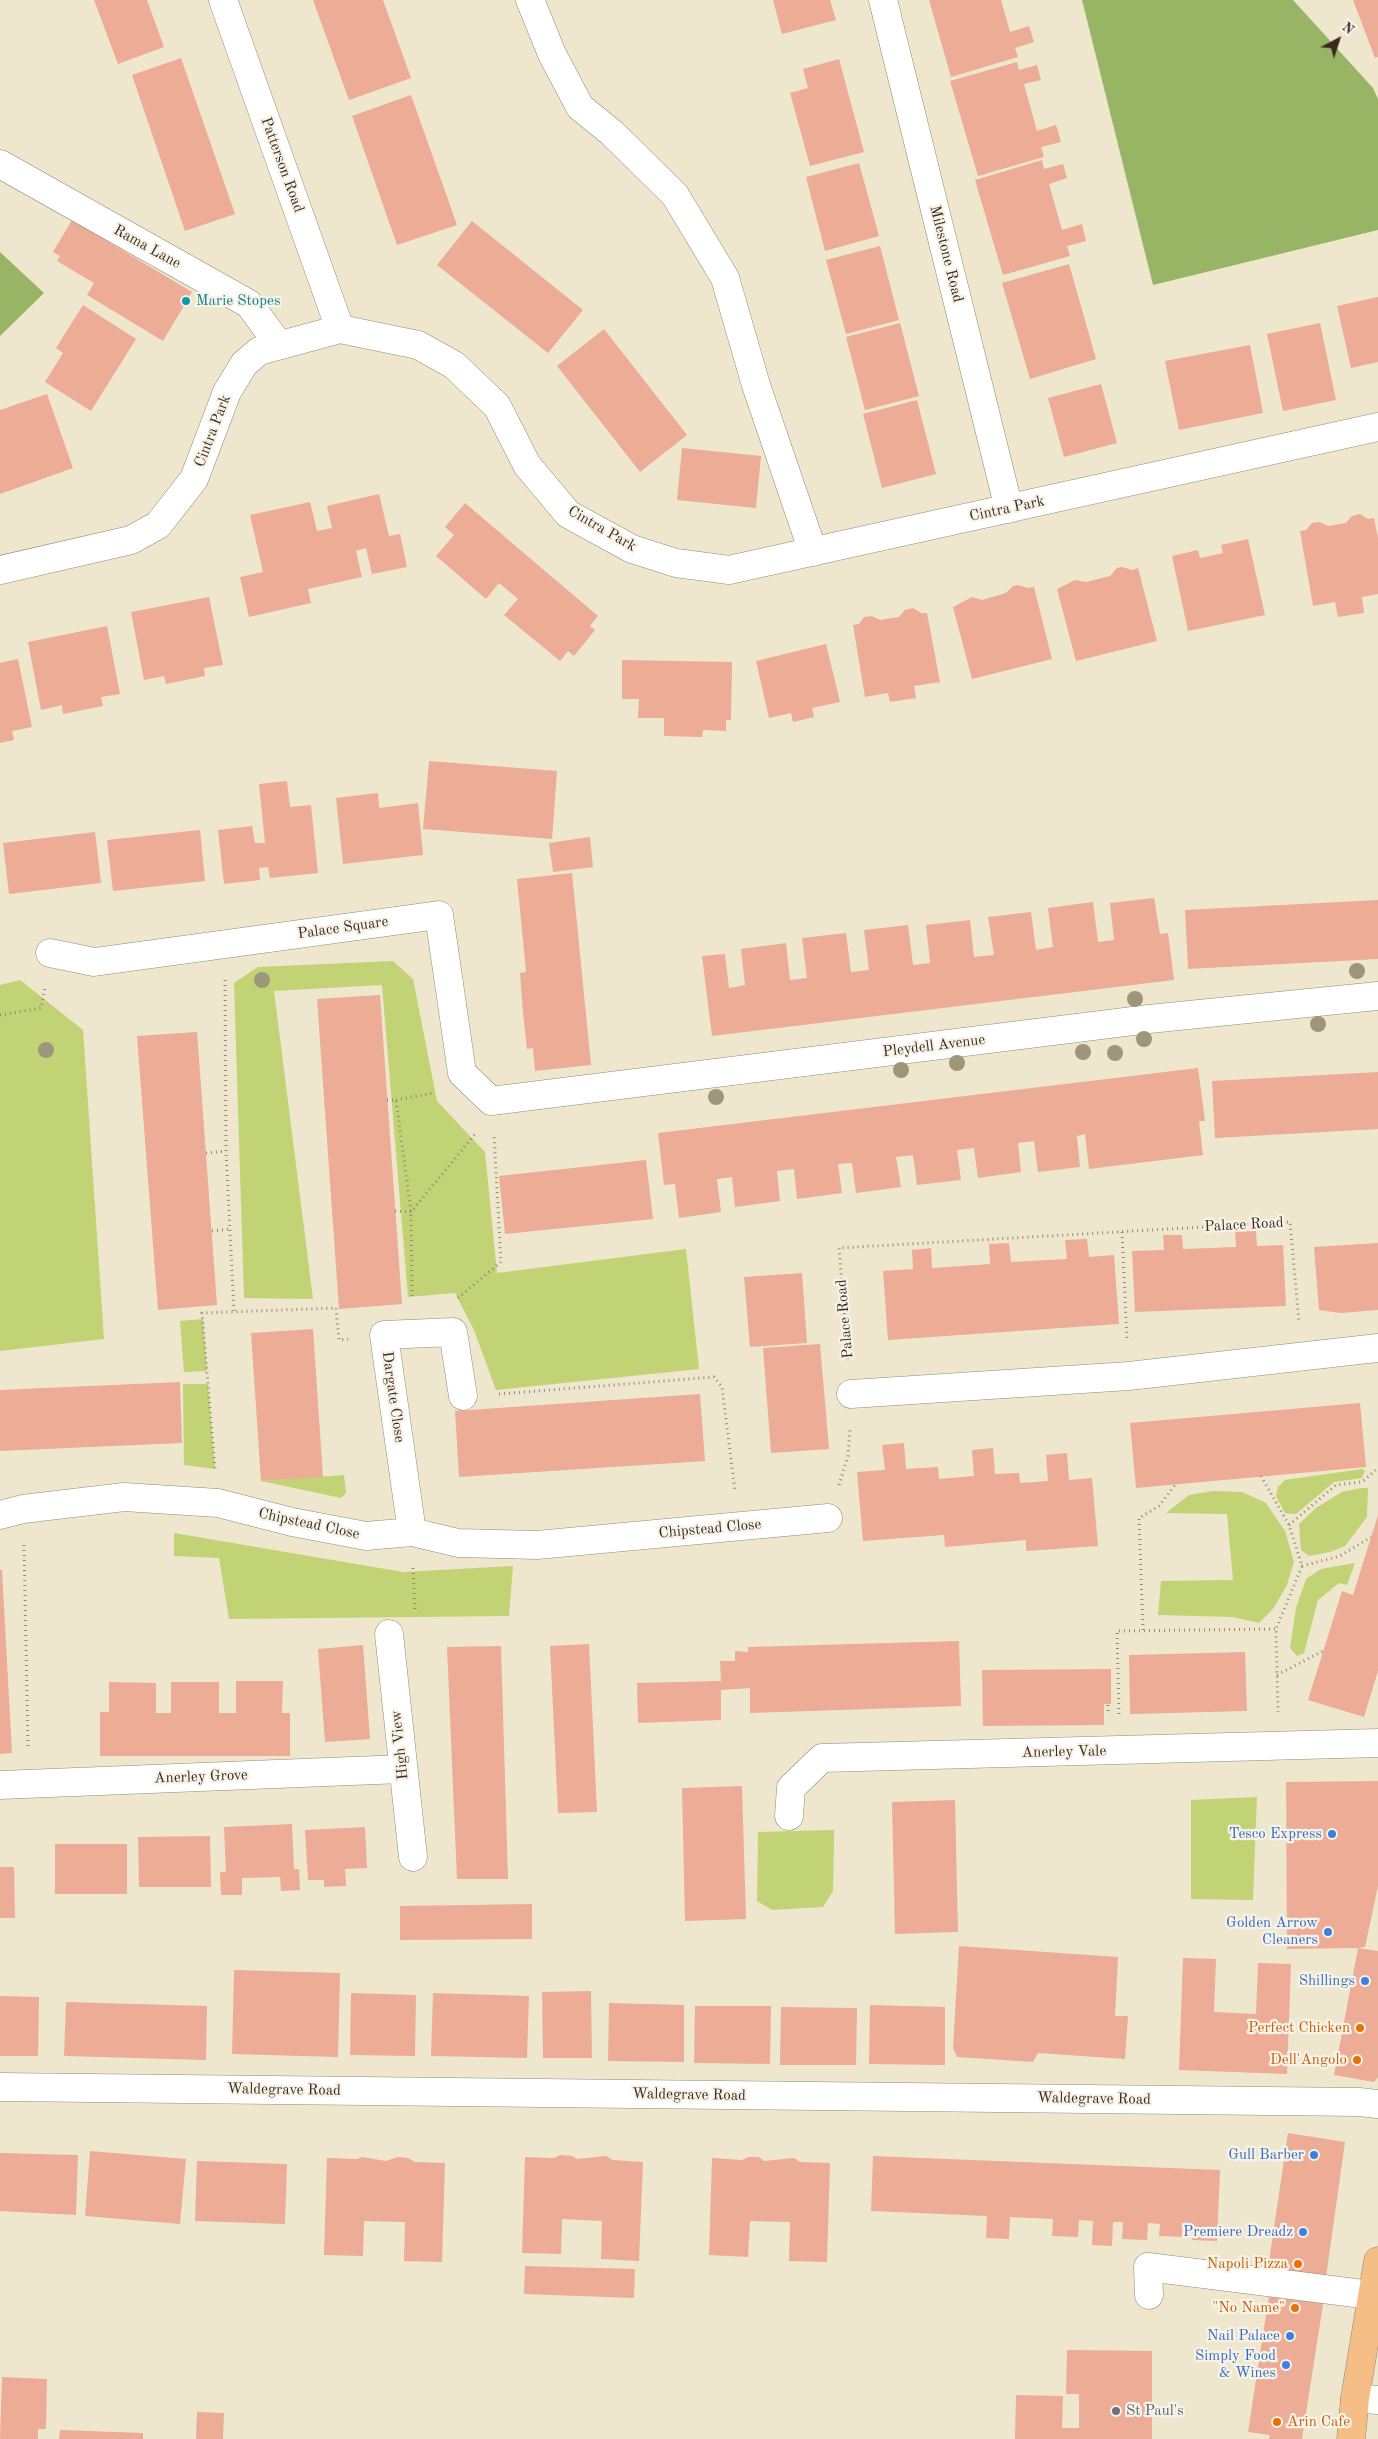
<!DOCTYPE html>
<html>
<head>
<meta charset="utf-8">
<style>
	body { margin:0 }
	#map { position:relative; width:1378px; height:2439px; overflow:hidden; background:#eee7cd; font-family:"Old Standard TT",serif }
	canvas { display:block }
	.north { position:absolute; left:1313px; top:15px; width:50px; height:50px; -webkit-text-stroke:4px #f7f3e8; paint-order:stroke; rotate:40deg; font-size:14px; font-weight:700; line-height:20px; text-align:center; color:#3b2a1e }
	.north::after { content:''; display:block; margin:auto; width:18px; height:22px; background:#3b2a1e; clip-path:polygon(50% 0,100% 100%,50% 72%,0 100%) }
</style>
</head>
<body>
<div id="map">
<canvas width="1378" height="2439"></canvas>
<div class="north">N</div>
</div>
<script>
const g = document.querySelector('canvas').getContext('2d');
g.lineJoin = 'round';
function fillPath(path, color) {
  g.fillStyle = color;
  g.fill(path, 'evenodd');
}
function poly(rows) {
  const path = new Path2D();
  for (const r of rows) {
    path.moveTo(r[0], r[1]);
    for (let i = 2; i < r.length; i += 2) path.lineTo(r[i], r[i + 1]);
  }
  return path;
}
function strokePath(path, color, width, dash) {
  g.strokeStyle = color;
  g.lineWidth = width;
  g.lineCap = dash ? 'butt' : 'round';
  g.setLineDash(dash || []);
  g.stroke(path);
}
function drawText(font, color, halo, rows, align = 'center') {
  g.font = font + ' "Old Standard TT",serif';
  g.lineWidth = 4.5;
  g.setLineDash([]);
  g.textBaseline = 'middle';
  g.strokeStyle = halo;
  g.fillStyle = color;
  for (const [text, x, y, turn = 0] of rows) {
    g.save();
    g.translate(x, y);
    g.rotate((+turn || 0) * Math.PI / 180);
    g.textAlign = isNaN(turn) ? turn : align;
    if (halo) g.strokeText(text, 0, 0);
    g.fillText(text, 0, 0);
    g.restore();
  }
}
fillPath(poly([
	[393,961,413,979,437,1101,485,1152,497,1273,686,1249,699,1369,496,1390,474,1330,455,1293,408,1297,382,985,274,991,313,1299,244,1298,234,983,258,967],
	[20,980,83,1030,104,1339,0,1351,0,985],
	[203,1319,207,1371,184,1372,180,1321],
	[183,1384,208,1384,215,1469,184,1465],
	[1362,1469,1365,1471,1362,1478,1334,1482,1296,1514,1285,1513,1276,1496,1278,1487,1285,1480],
	[344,1475,346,1493,341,1498,261,1481],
	[1361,1488,1368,1488,1367,1517,1345,1546,1330,1552,1309,1556,1301,1550,1299,1524,1316,1508,1342,1492],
	[1213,1491,1242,1492,1266,1503,1285,1531,1294,1562,1287,1585,1273,1609,1259,1623,1233,1617,1158,1615,1161,1581,1233,1580,1227,1514,1166,1513,1189,1495],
	[174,1533,403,1572,513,1566,509,1616,229,1619,219,1558,174,1556],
	[1355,1563,1347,1585,1339,1583,1318,1600,1304,1653,1297,1656,1290,1648,1296,1608,1306,1579,1321,1569],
	[1257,1797,1253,1900,1191,1899,1191,1800],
	[834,1830,833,1891,823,1907,772,1910,757,1901,758,1832]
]), '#c1d375');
fillPath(poly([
	[1082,0,1293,0,1373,88,1378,99,1378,230,1153,285],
	[0,252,44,293,0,336]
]), '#98b566');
fillPath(poly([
	[94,0,147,0,164,47,118,64],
	[313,0,383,0,411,78,349,100],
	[773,0,830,0,836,20,782,34],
	[929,0,1001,0,1010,32,1029,26,1034,42,1015,48,1018,57,951,77],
	[1353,0,1378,0,1378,57,1375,58],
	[181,58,235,214,185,231,132,75],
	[839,59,864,152,810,166,790,93,808,88,803,69],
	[1017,62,1019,70,1037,65,1041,80,1024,84,1037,131,1056,125,1061,142,1041,147,1044,157,978,176,950,81],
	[411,95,457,225,397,245,352,116],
	[1042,160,1044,169,1063,164,1067,178,1049,184,1062,230,1082,224,1086,241,1067,246,1070,256,1003,275,975,180],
	[859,163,879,236,825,251,806,177],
	[72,220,192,292,163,341,87,295,94,283,57,261,60,256,53,252],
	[472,221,583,310,548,353,437,265],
	[880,246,899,320,846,334,826,260],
	[1069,264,1096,359,1030,379,1002,283],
	[1378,297,1378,362,1351,368,1337,306],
	[83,305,136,339,91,411,45,382,63,353,56,348],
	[900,323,919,396,865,410,846,337],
	[1320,323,1336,400,1283,411,1267,334],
	[604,329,687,435,640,472,557,366],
	[1250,345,1263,413,1179,430,1165,361],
	[1101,384,1117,443,1064,457,1048,398],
	[47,394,73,468,0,494,0,410],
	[917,400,936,474,882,488,863,414],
	[682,448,761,456,756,508,677,500],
	[379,494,389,536,400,534,407,567,372,574,366,548,356,551,362,577,308,589,311,603,249,617,240,577,263,572,250,515,310,502,317,531,332,528,327,506],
	[465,503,598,616,590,626,595,630,574,656,568,651,560,661,504,615,518,599,499,583,486,599,436,556,454,535,445,527],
	[1360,514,1368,519,1374,518,1378,538,1378,594,1362,597,1364,613,1338,617,1335,602,1313,606,1300,531,1306,530,1312,523,1319,522,1328,526,1346,523,1352,516],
	[1248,539,1265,615,1188,631,1172,556,1198,550,1200,558,1223,553,1221,545],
	[1122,567,1132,570,1138,568,1157,641,1076,661,1057,589,1075,580,1086,582,1110,576,1117,568],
	[1018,585,1028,588,1034,587,1052,659,972,679,953,607,972,597,982,600,1006,593,1013,586],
	[209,597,223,665,204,668,205,676,166,684,164,676,144,680,131,612],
	[913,608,921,613,927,613,940,682,914,686,916,698,890,702,888,693,865,697,853,625,859,624,864,617,872,616,880,620,899,617,905,610],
	[107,626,120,694,101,697,103,706,63,714,62,705,41,710,28,642],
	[826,644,840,702,812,708,814,717,793,722,791,713,769,718,756,661],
	[18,659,32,727,12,731,14,740,0,743,0,663],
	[622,660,732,662,731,720,726,720,726,731,703,730,702,737,664,736,664,718,638,718,639,699,622,699],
	[429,761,557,771,552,839,423,829],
	[287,781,290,807,311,805,318,873,270,878,268,867,259,868,260,880,224,884,218,830,252,826,255,843,265,843,259,784],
	[378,793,379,808,418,803,423,855,343,864,336,798],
	[200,830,205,881,113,891,107,840],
	[95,832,101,883,9,894,3,843],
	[590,837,593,867,553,872,549,843],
	[572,873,591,1065,535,1071,533,1048,527,1049,523,1013,520,973,526,972,517,879],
	[1154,898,1160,934,1168,933,1174,980,712,1036,702,956,725,954,729,988,745,985,741,949,786,943,790,980,807,978,802,938,846,933,851,972,869,970,864,930,908,925,913,965,930,963,926,925,970,920,974,957,994,955,988,917,1031,912,1036,950,1053,947,1048,908,1093,902,1098,942,1114,940,1110,903],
	[1378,900,1378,959,1188,969,1185,910],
	[380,995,402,1304,339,1309,317,999],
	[197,1032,217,1305,158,1310,137,1036],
	[1198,1068,1205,1121,1199,1121,1203,1155,1089,1169,1085,1134,1077,1136,1080,1167,1038,1172,1034,1141,1018,1143,1021,1172,978,1178,974,1148,957,1150,961,1180,917,1185,913,1155,905,1156,896,1157,901,1187,856,1193,852,1163,838,1164,842,1193,797,1199,794,1169,777,1171,780,1201,735,1207,732,1177,717,1179,721,1212,679,1218,675,1184,664,1185,658,1133],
	[1378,1072,1378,1129,1215,1138,1212,1081],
	[646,1160,653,1219,505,1234,499,1176],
	[1256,1231,1257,1246,1283,1245,1286,1306,1135,1312,1132,1251,1164,1250,1163,1235,1182,1235,1183,1249,1236,1247,1235,1232],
	[1087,1239,1089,1257,1114,1255,1119,1324,888,1340,883,1271,913,1269,912,1250,931,1248,932,1268,990,1264,989,1244,1009,1243,1011,1262,1067,1259,1065,1240],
	[1378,1243,1378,1310,1341,1313,1319,1310,1314,1247],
	[802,1273,807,1343,750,1347,744,1277],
	[313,1329,323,1477,261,1481,251,1333],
	[820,1344,829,1449,771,1453,763,1348],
	[180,1382,182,1443,0,1451,0,1390],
	[700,1394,705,1461,459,1477,455,1411],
	[1360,1403,1366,1467,1136,1488,1130,1423],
	[904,1443,906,1469,938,1467,939,1479,974,1476,972,1450,993,1448,995,1474,1019,1473,1020,1483,1048,1481,1046,1455,1067,1453,1069,1480,1092,1478,1098,1546,1026,1551,1026,1540,945,1547,944,1535,863,1541,857,1472,885,1470,882,1445],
	[1378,1515,1378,1671,1364,1717,1308,1700,1342,1591,1353,1595],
	[0,1570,2,1570,12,1753,0,1754],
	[959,1641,961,1706,750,1713,750,1688,736,1689,721,1690,721,1720,638,1723,637,1683,721,1681,720,1661,735,1661,735,1651,748,1652,748,1647],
	[589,1644,597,1812,558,1813,550,1646],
	[363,1645,370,1739,325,1742,318,1649],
	[501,1646,508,1879,457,1879,447,1647],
	[1245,1652,1247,1711,1130,1714,1129,1655],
	[1111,1669,1111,1704,1104,1704,1104,1725,983,1726,982,1670],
	[236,1681,283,1681,282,1713,290,1713,290,1756,100,1756,100,1712,109,1712,109,1682,156,1683,156,1713,171,1713,171,1682,219,1682,219,1713,236,1713],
	[1378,1781,1378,1886,1365,1947,1358,1948,1378,1951,1378,2077,1374,2082,1334,2075,1358,1948,1287,1949,1286,1782],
	[742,1786,746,1919,685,1921,682,1788],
	[955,1800,958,1932,895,1934,892,1802],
	[292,1824,294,1869,299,1869,300,1890,281,1891,280,1877,242,1878,242,1895,221,1895,220,1872,226,1872,224,1827],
	[365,1827,367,1868,345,1869,346,1886,324,1887,324,1880,308,1880,305,1830],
	[210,1836,211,1887,139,1887,138,1837],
	[55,1844,127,1844,127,1894,55,1894],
	[0,1867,14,1867,15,1918,0,1918],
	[532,1904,532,1939,400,1940,400,1906],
	[959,1946,1118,1957,1115,2016,1128,2016,1125,2059,1038,2053,1033,2062,957,2057,953,2048],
	[1183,1958,1216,1959,1214,2012,1256,2014,1258,1963,1291,1964,1287,2074,1179,2070],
	[234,1970,340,1973,338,2057,232,2054],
	[591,1991,592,2058,543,2058,542,1992],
	[351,1993,416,1995,415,2056,350,2055],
	[433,1993,529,1996,527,2058,431,2056],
	[0,1996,39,1997,38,2056,0,2056],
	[66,2002,207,2006,206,2060,64,2056],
	[609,2003,684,2005,684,2062,608,2061],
	[870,2005,945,2007,945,2065,869,2064],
	[695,2006,771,2006,770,2064,694,2063],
	[781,2007,857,2008,856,2065,780,2065],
	[1288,2133,1345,2142,1325,2284,1267,2275],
	[90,2151,186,2159,180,2224,85,2216],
	[0,2153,78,2155,76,2215,0,2211],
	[560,2155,572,2156,577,2159,606,2156,613,2160,643,2162,639,2261,601,2259,602,2221,562,2219,561,2254,522,2253,525,2157,554,2158],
	[873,2156,1220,2170,1217,2241,1192,2240,1193,2225,1182,2225,1182,2237,1159,2236,1160,2224,1148,2223,1147,2240,1122,2239,1123,2222,1113,2222,1112,2246,1092,2245,1093,2221,1079,2220,1078,2237,1052,2236,1053,2219,1010,2217,1009,2239,986,2238,987,2216,871,2211],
	[362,2157,386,2161,398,2157,408,2158,415,2162,445,2163,442,2262,404,2261,405,2222,364,2221,363,2256,324,2255,327,2158,357,2159],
	[748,2157,759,2157,764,2161,794,2158,800,2162,830,2163,827,2262,789,2261,790,2222,750,2221,748,2257,709,2255,712,2158,742,2160],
	[197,2161,287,2164,285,2224,195,2221],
	[525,2266,635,2269,634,2298,524,2294],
	[1270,2289,1324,2298,1302,2439,1269,2439,1270,2435,1248,2432],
	[1067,2350,1152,2351,1152,2439,1015,2439,1016,2395,1063,2396,1062,2428,1079,2428,1079,2394,1066,2394],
	[2,2377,47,2379,46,2429,38,2429,38,2439,0,2439],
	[197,2412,224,2413,223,2439,196,2439],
	[60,2430,143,2433,143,2439,59,2439]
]), '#ecac96');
const minor = poly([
	[223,0,340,329],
	[530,0,552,54,580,107,612,133,675,195,725,278,756,385,813,552],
	[883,0,1009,509],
	[0,164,249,304,279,345],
	[0,570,131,540,158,525,194,479,227,392,244,364,259,351,340,329,418,345,454,365,497,406,527,465,568,514,632,549,676,563,729,570,1378,427],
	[50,953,94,962,439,915,462,1073,491,1101,1149,1019,1378,996],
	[851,1394,1129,1376,1378,1348],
	[0,1515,23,1509,124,1497,218,1503,292,1522,366,1536,412,1532,458,1543,537,1545,828,1518],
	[412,1532,384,1335,453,1332,463,1396],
	[389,1634,413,1857],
	[0,1785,402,1769],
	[789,1816,791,1788,822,1758,1378,1743],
	[0,2087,1359,2102,1378,2104],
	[1149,2295,1148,2267,1371,2295],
	[1355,2398,1378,2400]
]);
const major = poly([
	[1351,2439,1355,2398,1378,2261]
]);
strokePath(minor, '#948876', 29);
strokePath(major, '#948876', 29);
strokePath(poly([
	[225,980,226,1151,234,1312],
	[0,1015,41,1008,45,988],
	[387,1100,396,1100,411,1212,412,1299],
	[396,1100,433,1093],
	[206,1153,226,1151],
	[395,1211,411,1212,476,1133],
	[212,1231,230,1229],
	[1122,1232,1127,1341],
	[458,1298,501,1262,494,1135],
	[848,1359,839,1248,1290,1222,1299,1322],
	[499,1394,714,1377,722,1387,735,1491],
	[215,1468,202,1313,336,1308,339,1340,348,1339],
	[1261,1476,1289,1525,1302,1566,1276,1629,1278,1712],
	[839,1485,848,1456,850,1428],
	[1289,1525,1336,1485,1362,1482,1378,1468],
	[24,1545,28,1749],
	[1302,1566,1340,1556,1371,1537],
	[413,1568,415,1609],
	[1143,1630,1139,1518,1159,1506,1175,1485],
	[1277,1675,1323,1651],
	[1108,1705,1108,1713,1110,1712],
	[1119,1714,1117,1631,1276,1629]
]), '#948876', 3, [1, 4]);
strokePath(minor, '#fff', 28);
strokePath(major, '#f6be87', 28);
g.fillStyle = '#9e9679';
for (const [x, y] of [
	[1357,971],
	[262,980],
	[1135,999],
	[1318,1024],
	[1144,1039],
	[46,1050],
	[1083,1052],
	[1115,1053],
	[957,1063],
	[901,1070],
	[716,1097]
]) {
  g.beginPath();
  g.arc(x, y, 8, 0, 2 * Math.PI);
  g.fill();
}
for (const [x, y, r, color] of [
	[186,301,5,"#0f9aa8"],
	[1332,1834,5,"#3f7fe0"],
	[1328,1932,5,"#3f7fe0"],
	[1365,1981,5,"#3f7fe0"],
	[1360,2028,5,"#e8710a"],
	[1357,2060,5,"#e8710a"],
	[1314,2155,5,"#3f7fe0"],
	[1303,2232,5,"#3f7fe0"],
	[1298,2264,5,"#e8710a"],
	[1295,2308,5,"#e8710a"],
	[1290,2336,5,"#3f7fe0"],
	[1286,2365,5,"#3f7fe0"],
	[1116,2411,5,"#6b7280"],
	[1277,2422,5,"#e8710a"]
]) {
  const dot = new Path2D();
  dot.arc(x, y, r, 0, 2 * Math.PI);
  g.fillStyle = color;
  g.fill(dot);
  strokePath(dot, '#f7f3e8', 2);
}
drawText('15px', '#3b2a1e', '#f7f3e8', [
	["Patterson Road",282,165,70],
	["Rama Lane",147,247,29],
	["Milestone Road",946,254,76],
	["Cintra Park",213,431,-69],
	["Cintra Park",1007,509,-12],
	["Cintra Park",602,529,30],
	["Palace Square",343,928,-8],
	["Pleydell Avenue",934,1046,-7],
	["Palace Road",1244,1225,-3],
	["Palace Road",845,1319,-95],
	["Dargate Close",393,1397,82],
	["Chipstead Close",309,1524,12],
	["Chipstead Close",710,1529,-5],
	["High View",400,1745,-96],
	["Anerley Vale",1064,1752,-1],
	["Anerley Grove",201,1777,-2],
	["Waldegrave Road",284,2090,1],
	["Waldegrave Road",689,2095,1],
	["Waldegrave Road",1094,2099,1]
]);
drawText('15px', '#0d838f', '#f7f3e8', [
	["Marie Stopes",196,301]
], 'left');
drawText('15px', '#366cbe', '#f7f3e8', [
	["Tesco Express",1322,1834],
	["Golden Arrow",1318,1923],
	["Cleaners",1318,1940],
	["Shillings",1355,1981],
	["Gull Barber",1304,2155],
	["Premiere Dreadz",1293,2232],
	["Nail Palace",1280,2336],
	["Simply Food",1276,2356],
	["& Wines",1276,2373]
], 'right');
drawText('15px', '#c56008', '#f7f3e8', [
	["Perfect Chicken",1350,2028],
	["Dell'Angolo",1347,2060],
	["Napoli Pizza",1288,2264],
	["\"No Name\"",1285,2308],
	["Arin Cafe",1287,2422,"left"]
], 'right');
drawText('15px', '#5b616d', '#f7f3e8', [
	["St Paul's",1126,2411]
], 'left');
</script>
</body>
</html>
